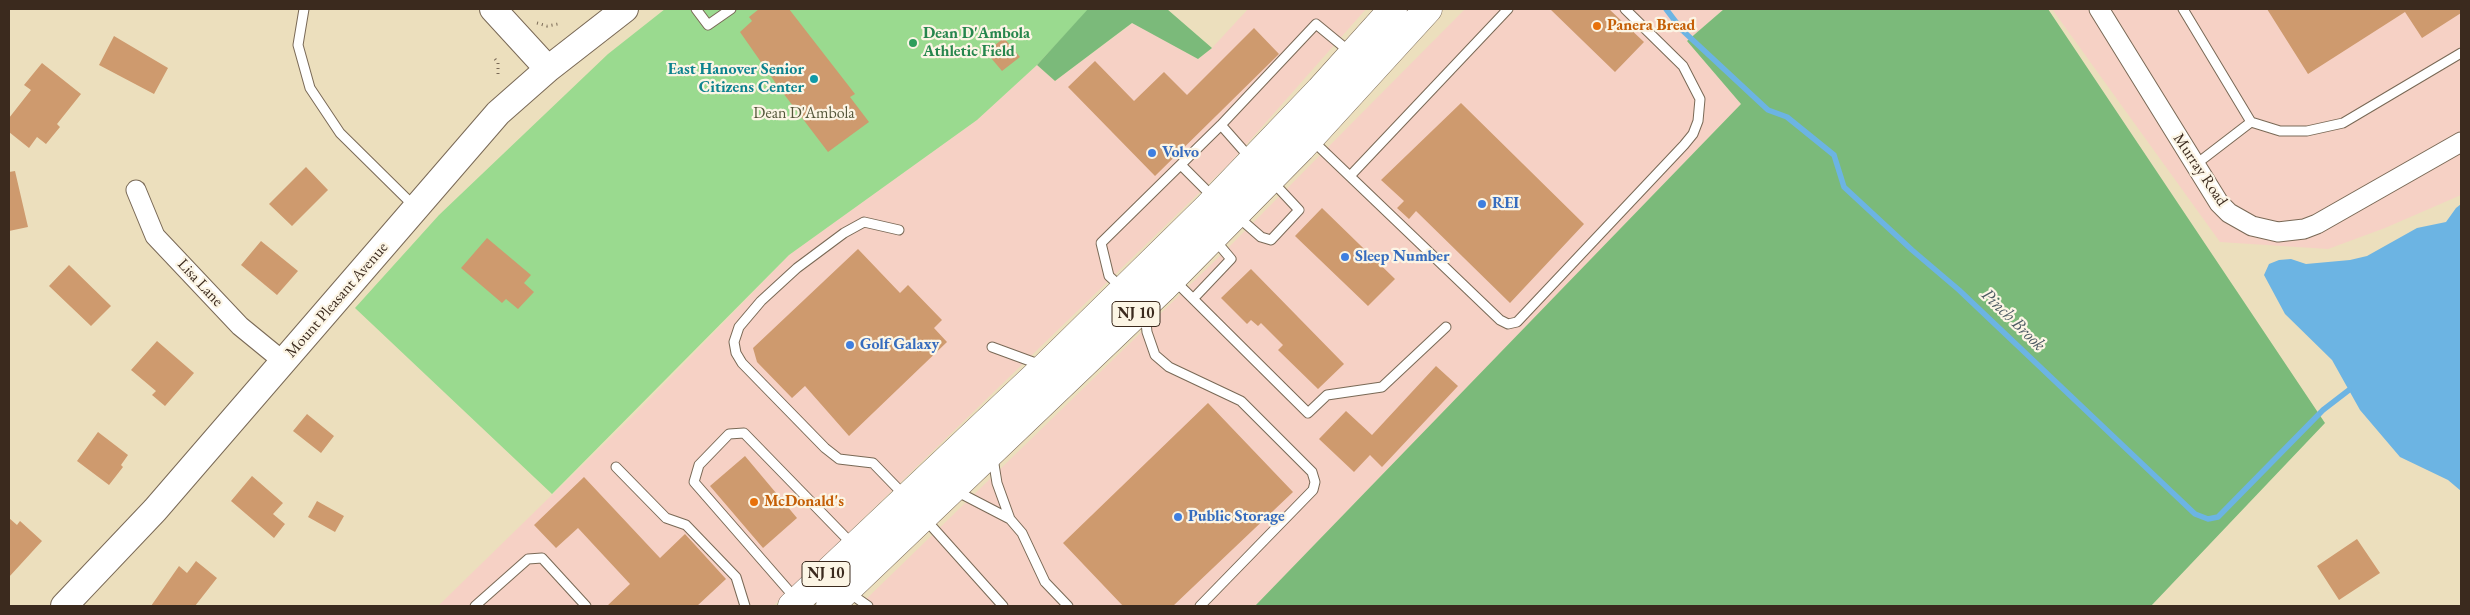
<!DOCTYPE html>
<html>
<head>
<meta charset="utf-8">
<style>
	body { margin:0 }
	#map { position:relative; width:2470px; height:615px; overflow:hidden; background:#ecdfbd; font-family:"EB Garamond",serif }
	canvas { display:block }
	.frame { position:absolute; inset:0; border:10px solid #3b2a1e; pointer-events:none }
</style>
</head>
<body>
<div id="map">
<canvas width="2470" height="615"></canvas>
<div class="frame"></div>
</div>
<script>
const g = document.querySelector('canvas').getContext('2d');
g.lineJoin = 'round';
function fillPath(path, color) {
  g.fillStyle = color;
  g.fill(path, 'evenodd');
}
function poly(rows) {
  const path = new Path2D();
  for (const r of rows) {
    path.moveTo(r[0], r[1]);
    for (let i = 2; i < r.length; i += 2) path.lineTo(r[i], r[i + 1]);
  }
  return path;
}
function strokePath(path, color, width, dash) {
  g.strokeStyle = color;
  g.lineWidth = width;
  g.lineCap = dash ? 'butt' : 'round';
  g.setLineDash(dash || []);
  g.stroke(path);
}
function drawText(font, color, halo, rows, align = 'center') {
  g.font = font + ' "EB Garamond",serif';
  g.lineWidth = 4.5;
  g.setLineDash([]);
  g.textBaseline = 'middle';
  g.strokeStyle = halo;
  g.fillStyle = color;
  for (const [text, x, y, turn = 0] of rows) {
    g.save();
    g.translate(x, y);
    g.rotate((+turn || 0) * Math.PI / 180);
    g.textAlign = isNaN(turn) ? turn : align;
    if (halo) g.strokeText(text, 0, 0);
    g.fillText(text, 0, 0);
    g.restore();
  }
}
fillPath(poly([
	[1248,9,1366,9,1230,163,773,606,438,606,637,412,789,255,977,120,1037,65,1055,81,1133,23,1198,59,1212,48],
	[1465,9,1724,9,1687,41,1741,104,1255,606,859,606,1226,250],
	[2052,9,2461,9,2461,195,2385,228,2328,249,2220,242]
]), '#f6d1c5');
fillPath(poly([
	[665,9,1089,9,1037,65,977,120,789,255,552,494,355,308,439,215,608,54]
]), '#9ada8f');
fillPath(poly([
	[1088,9,1167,9,1212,48,1198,59,1132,23,1055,81,1037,65],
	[1724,9,2048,9,2325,423,2151,606,1255,606,1741,104,1687,41]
]), '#7bba7a');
fillPath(poly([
	[2461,204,2461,491,2448,480,2400,457,2360,410,2332,360,2285,314,2264,275,2269,264,2279,260,2291,259,2306,264,2350,260,2367,256,2417,228,2446,222,2456,208]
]), '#6cb4e3');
strokePath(poly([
	[1666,9,1682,30,1768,110,1787,117,1834,155,1844,187,1912,250,1959,290,2195,514,2208,519,2218,517,2323,410,2349,390]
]), '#6cb4e3', 5.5);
fillPath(poly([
	[759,9,789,9,855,94,850,97,869,122,828,152,777,85,740,32,752,21,749,17],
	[1550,9,1609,9,1644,42,1615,72],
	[2267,9,2461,9,2461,13,2422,38,2405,12,2308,74],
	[1254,28,1279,54,1155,176,1068,87,1095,61,1134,101,1164,72,1187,95],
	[114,36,168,68,154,94,99,65],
	[1004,38,1020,57,1002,71,986,52],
	[42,63,81,94,57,124,60,127,46,144,37,137,29,148,9,132,9,118,31,90,24,85],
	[1461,103,1584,224,1510,303,1416,211,1409,219,1397,208,1404,201,1381,180],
	[306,167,328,190,292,226,269,204],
	[15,171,28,227,9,231,9,172],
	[1322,208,1395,279,1368,306,1295,236],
	[487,238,531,275,524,283,534,292,518,309,506,299,502,303,461,268],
	[261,241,298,271,277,295,241,265],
	[858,249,900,293,908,285,942,320,934,328,947,342,849,436,805,386,792,398,757,362,753,348],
	[69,265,111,306,91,326,49,286],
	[1251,269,1344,364,1318,389,1278,350,1283,345,1261,323,1258,326,1251,320,1247,324,1221,298],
	[157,341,194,373,165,406,152,395,156,391,131,370],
	[1436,366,1458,386,1382,467,1370,455,1354,472,1319,439,1346,411,1372,435],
	[1208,403,1293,492,1173,606,1123,606,1063,543],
	[307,414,334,436,321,453,293,431],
	[98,432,128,455,121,465,123,467,109,485,77,461],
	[745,456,797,518,763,548,710,486],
	[252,476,283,503,273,514,285,524,274,538,231,501],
	[584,477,660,558,685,534,726,579,697,606,607,606,630,584,578,528,556,548,534,525],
	[317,501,344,516,335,532,308,517],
	[9,518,17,525,20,521,42,541,9,577],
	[2357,539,2380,573,2339,600,2317,566],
	[196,561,217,578,195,606,151,606,179,566,187,573]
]), '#ce9a6e');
const lane = poly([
	[304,9,298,45,310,88,340,133,414,206],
	[696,9,708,25,731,9],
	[2183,9,2251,122],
	[1221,125,1251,159],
	[1312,140,1500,320,1508,324,1517,322,1684,145,1693,134,1698,121,1700,99,1683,66,1625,9],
	[1181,165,1213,197],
	[2195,165,2251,122,2280,131,2307,131,2343,123,2461,53],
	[1350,176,1508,9],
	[1237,216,1261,237,1271,240,1299,210,1271,180],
	[899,230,864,222,844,233,797,268,761,301,739,327,734,342,736,353,742,363,825,448,839,459,873,463,905,496],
	[1174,280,1308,413,1327,395,1382,387,1446,327],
	[1122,288,1109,276,1101,243,1221,125,1316,24,1350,52],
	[1193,299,1231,259,1215,240],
	[1145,312,1147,332,1155,355,1169,367,1241,401,1312,472,1315,482,1313,490,1200,606],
	[992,347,1041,365],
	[616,467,666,518,686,525,736,577,745,606],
	[956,491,1010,519,997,483,993,458],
	[1010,519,1022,533,1045,582,1068,606],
	[926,520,1003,606],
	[848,592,868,606],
	[796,599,694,482,699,465,729,434,744,433,853,545],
	[475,606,528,559,542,558,586,606]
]);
const street = poly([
	[2099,9,2219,203,2229,213,2252,226,2278,232,2304,229,2317,224,2461,142],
	[136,190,155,236,240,326,284,362]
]);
const secondary = poly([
	[493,9,548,69],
	[64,606,155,510,498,113,548,69,625,9]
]);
const primary = poly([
	[792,606,1045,367,1209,206,1320,90,1393,9],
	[830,606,1163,288,1301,148,1428,9]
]);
strokePath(lane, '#796956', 11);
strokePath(street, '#796956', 21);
strokePath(secondary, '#796956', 28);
strokePath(primary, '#796956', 29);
strokePath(poly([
	[537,23,547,26,558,24],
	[495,59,498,63,498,74]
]), '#796956', 3, [1, 4]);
strokePath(lane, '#fff', 9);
strokePath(street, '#fff', 19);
strokePath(secondary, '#fff', 26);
strokePath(primary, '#fff', 28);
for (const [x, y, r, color] of [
	[1597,26,5,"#e8710a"],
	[913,43,5,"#2e9e5b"],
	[814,79,5,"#0f9aa8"],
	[1152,153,5,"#3f7fe0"],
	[1482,204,5,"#3f7fe0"],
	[1345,257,5,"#3f7fe0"],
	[850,345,5,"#3f7fe0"],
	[754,502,5,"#e8710a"],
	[1178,517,5,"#3f7fe0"]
]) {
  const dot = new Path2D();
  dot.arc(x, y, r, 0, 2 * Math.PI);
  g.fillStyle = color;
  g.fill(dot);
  strokePath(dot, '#fcf5e5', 2);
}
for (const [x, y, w] of [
	[1136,314,48],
	[826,574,48]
]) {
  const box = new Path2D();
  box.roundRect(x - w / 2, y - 12.5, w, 25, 4);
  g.fillStyle = '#fcf5e5';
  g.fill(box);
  strokePath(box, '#3b2a1e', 1);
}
drawText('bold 15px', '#3b2a1e', null, [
	["NJ 10",1136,314],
	["NJ 10",826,574]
]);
drawText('bold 16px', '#c56008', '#fcf5e5', [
	["Panera Bread",1607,26],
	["McDonald's",764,502]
], 'left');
drawText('bold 16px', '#27864d', '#fcf5e5', [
	["Dean D'Ambola",923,34],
	["Athletic Field",923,52]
], 'left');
drawText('bold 16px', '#0d838f', '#fcf5e5', [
	["East Hanover Senior",804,70],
	["Citizens Center",804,88]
], 'right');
drawText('16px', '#53563a', '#fcf5e5', [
	["Dean D'Ambola",804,114]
]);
drawText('bold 16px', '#366cbe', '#fcf5e5', [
	["Volvo",1162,153],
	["REI",1492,204],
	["Sleep Number",1355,257],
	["Golf Galaxy",860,345],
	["Public Storage",1188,517]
], 'left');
drawText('16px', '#3b2a1e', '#fcf5e5', [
	["Murray Road",2200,170,56],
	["Lisa Lane",200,283,47],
	["Mount Pleasant Avenue",337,300,-49]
]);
drawText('italic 18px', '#4c5a63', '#fcf5e5', [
	["Pinch Brook",2013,320,44]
]);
</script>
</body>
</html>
